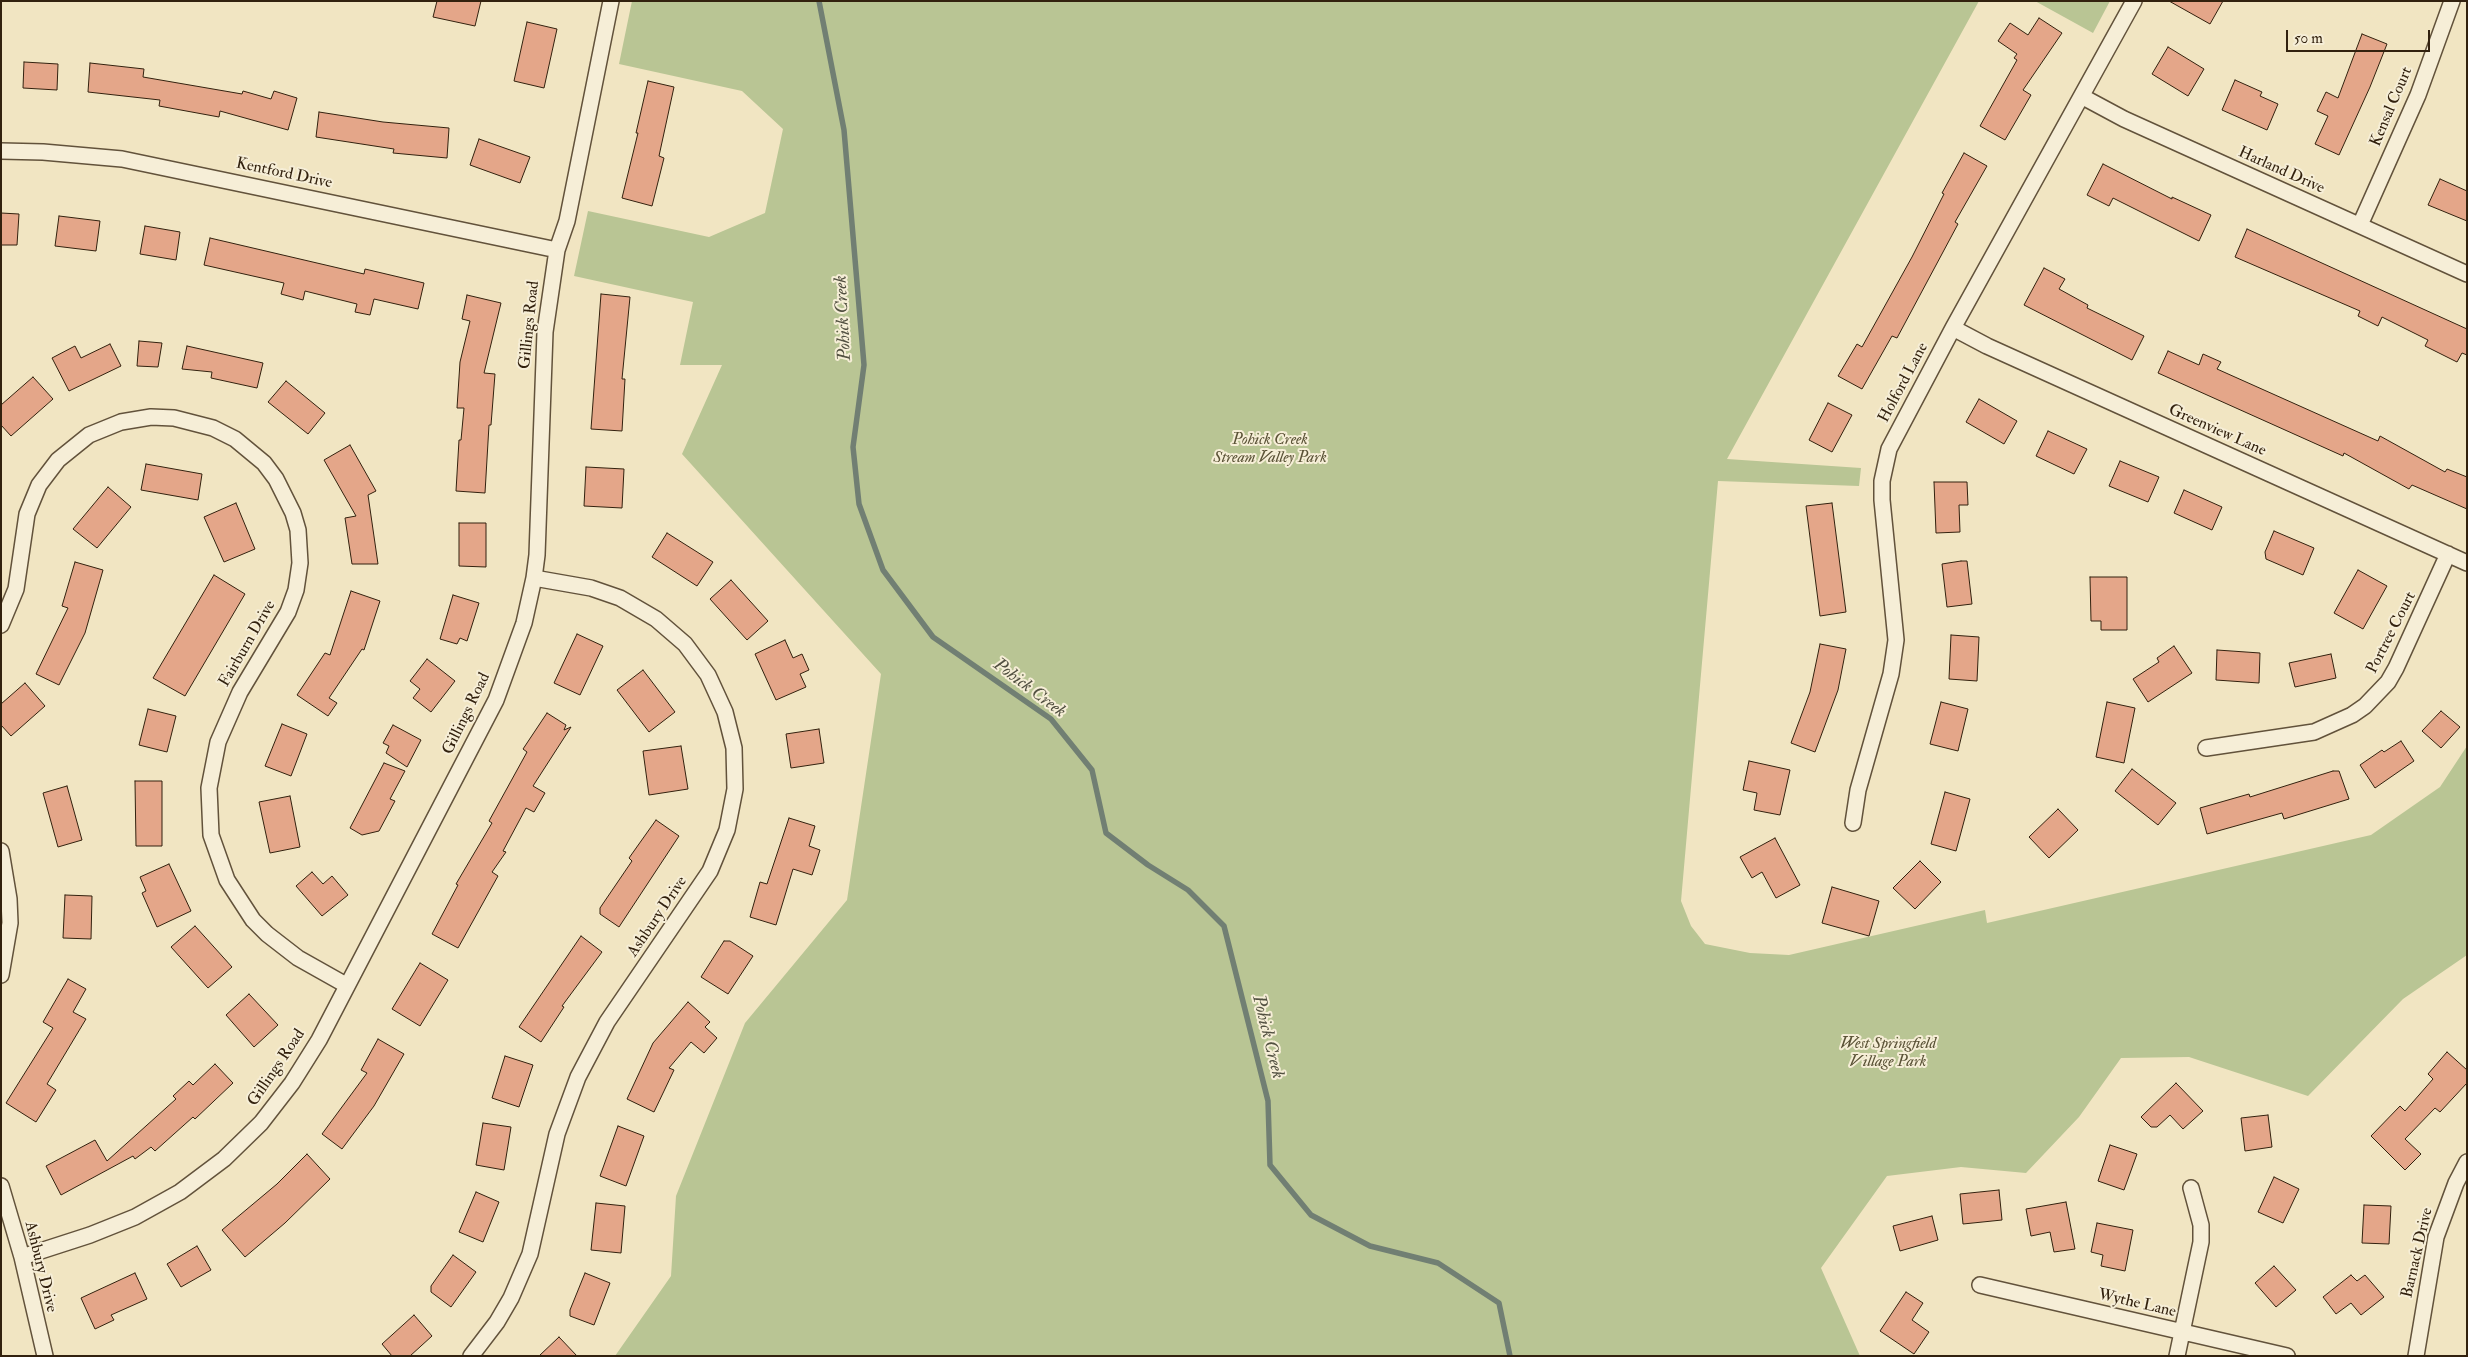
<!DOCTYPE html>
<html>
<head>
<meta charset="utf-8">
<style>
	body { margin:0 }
	#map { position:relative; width:2468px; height:1357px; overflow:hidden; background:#f1e5c2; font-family:"IM FELL Double Pica",serif }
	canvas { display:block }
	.frame { position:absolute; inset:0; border:2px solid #32210e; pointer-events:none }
	.scale { position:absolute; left:2286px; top:30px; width:144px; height:22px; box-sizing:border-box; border:2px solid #32210e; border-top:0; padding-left:6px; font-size:15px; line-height:18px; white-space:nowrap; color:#32210e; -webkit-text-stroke:4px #f6eed7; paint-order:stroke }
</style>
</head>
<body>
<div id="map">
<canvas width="2468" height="1357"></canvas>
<div class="frame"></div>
<div class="scale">50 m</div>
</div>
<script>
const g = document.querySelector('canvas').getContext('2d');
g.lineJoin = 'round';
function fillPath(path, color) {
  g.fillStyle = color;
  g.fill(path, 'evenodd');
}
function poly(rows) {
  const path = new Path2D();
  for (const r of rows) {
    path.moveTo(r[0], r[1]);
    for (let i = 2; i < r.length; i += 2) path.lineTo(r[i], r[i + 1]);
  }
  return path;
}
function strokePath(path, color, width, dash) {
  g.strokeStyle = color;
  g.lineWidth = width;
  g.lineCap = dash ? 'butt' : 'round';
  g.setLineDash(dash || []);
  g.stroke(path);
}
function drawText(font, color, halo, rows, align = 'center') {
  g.font = font + ' "IM FELL Double Pica",serif';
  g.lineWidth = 4;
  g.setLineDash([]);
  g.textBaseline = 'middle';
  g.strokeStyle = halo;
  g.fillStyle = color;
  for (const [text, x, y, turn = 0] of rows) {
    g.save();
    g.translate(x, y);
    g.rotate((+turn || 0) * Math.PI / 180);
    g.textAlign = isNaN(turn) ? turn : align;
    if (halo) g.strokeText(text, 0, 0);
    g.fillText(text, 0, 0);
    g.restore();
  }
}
fillPath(poly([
	[632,1,1979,1,1727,459,1861,468,1859,486,1718,481,1681,901,1691,926,1705,944,1750,953,1789,955,1985,910,1987,923,2371,835,2440,787,2467,746,2467,955,2403,999,2308,1096,2189,1057,2121,1058,2079,1117,2026,1173,1961,1167,1887,1176,1821,1268,1860,1356,615,1356,671,1276,676,1196,745,1023,847,900,881,674,682,454,722,365,680,365,693,302,574,276,588,211,709,237,765,213,783,129,742,91,619,64],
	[2035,1,2110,1,2093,33]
]), '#b9c594');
strokePath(poly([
	[819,1,844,130,863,353,864,365,853,447,859,504,883,570,933,637,1051,719,1092,770,1106,833,1148,865,1188,890,1224,926,1268,1101,1270,1165,1311,1215,1370,1246,1438,1263,1499,1303,1510,1356]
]), '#717f73', 5.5);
const building = poly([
	[437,1,481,1,475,26,433,17,437,1],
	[2169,1,2223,1,2210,24,2169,1],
	[2039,18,2062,33,2023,90,2031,95,2005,140,1980,126,2017,60,2014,58,2017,54,1998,41,2010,23,2028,35,2039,18],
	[527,22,557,29,544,88,514,81,527,22],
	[2362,34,2387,44,2370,87,2339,155,2315,144,2328,116,2317,111,2326,92,2338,98,2362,34],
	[2168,47,2204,69,2188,96,2152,74,2168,47],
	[24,62,58,64,57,90,23,88,24,62],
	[90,63,144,69,143,77,242,94,243,91,271,99,274,91,297,98,288,130,220,111,219,117,159,106,160,100,88,92,90,63],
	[2235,80,2262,92,2260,96,2278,104,2267,130,2222,110,2235,80],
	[648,81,674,87,659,156,664,158,652,206,622,198,638,133,636,133,648,81],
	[319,112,383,122,449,128,447,158,393,153,394,149,316,137,319,112],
	[479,139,530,157,520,183,470,165,479,139],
	[1964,153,1987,166,1955,222,1958,224,1897,338,1892,336,1862,389,1838,376,1857,344,1862,347,1912,257,1944,194,1942,193,1964,153],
	[2103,164,2172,199,2172,197,2211,215,2199,241,2113,198,2109,206,2087,195,2103,164],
	[2440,179,2467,191,2467,221,2428,205,2440,179],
	[1,213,19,214,17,245,1,245,1,213],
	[59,216,100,221,96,251,55,246,59,216],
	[145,226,180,232,176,260,140,254,145,226],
	[2247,229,2467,329,2467,355,2462,353,2457,362,2425,346,2428,340,2382,317,2378,326,2358,316,2360,311,2235,257,2247,229],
	[210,238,364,274,365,269,424,283,418,309,374,299,370,315,355,312,357,304,305,291,303,300,281,294,284,283,204,265,210,238],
	[2044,268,2065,279,2059,289,2088,305,2087,308,2144,336,2132,360,2024,305,2044,268],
	[601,294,630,297,622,379,625,379,622,431,591,429,601,294],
	[467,295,501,303,484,373,495,374,491,425,489,425,485,493,456,491,459,440,461,440,464,408,457,408,460,362,470,321,462,319,467,295],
	[139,341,162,343,158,367,137,366,139,341],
	[110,344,121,366,69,391,52,358,75,346,81,358,110,344],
	[187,346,263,363,257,388,211,378,212,372,182,369,187,346],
	[2168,351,2199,365,2203,354,2221,362,2217,369,2378,441,2380,436,2445,472,2447,469,2467,477,2467,509,2412,485,2409,489,2344,453,2343,456,2158,373,2168,351],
	[33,377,53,399,11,436,1,425,1,405,33,377],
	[286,381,325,413,308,434,268,402,286,381],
	[1979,399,2017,421,2004,444,1966,422,1979,399],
	[1828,403,1852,415,1832,452,1809,440,1828,403],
	[2048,431,2087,449,2074,474,2036,456,2048,431],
	[350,445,376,491,368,495,378,564,352,564,345,518,356,516,324,460,350,445],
	[2120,461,2159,477,2148,502,2109,486,2120,461],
	[146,464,202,474,198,500,141,490,146,464],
	[586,467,624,469,622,508,584,506,586,467],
	[1934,482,1967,482,1968,505,1959,505,1960,532,1936,533,1934,482],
	[108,487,131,507,97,548,73,529,108,487],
	[2184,490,2222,507,2212,530,2174,513,2184,490],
	[236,503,255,549,224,562,204,517,236,503],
	[1832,503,1846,612,1820,616,1806,506,1832,503],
	[459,523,486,523,486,567,459,566,459,523],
	[2274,531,2314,548,2303,575,2266,559,2265,552,2274,531],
	[667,533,713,562,697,586,652,557,667,533],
	[1961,561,1967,561,1972,604,1947,607,1942,564,1961,561],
	[75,562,103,570,85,633,59,685,36,674,68,608,62,606,75,562],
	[2358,570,2387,586,2363,629,2334,613,2358,570],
	[214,575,245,594,185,696,153,678,214,575],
	[2090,577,2127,577,2127,630,2101,630,2101,621,2091,621,2090,577],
	[731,580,768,621,747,640,710,599,731,580],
	[351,591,380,601,364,650,362,649,329,698,337,703,328,716,297,695,325,653,330,655,351,591],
	[453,595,479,603,467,641,460,638,457,644,440,639,453,595],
	[577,634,603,646,580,695,554,683,577,634],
	[1951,635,1979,637,1977,681,1949,679,1951,635],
	[785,640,793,658,802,654,809,670,800,674,806,687,776,700,755,654,785,640],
	[1820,644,1846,649,1838,690,1815,752,1791,743,1810,692,1820,644],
	[2174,646,2192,673,2148,702,2133,679,2159,662,2157,658,2174,646],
	[2217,650,2260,653,2259,683,2216,680,2217,650],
	[2331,654,2336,678,2295,687,2289,663,2331,654],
	[427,659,455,681,431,712,413,698,420,689,410,681,427,659],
	[643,670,675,712,649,732,617,690,643,670],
	[25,683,45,706,11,736,1,725,1,704,25,683],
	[1941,702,1968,709,1958,751,1930,744,1941,702],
	[2107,702,2135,708,2124,763,2096,757,2107,702],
	[148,709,176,716,167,752,139,745,148,709],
	[2441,711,2460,727,2441,748,2422,731,2441,711],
	[547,713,566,725,564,730,571,727,533,786,545,793,534,812,526,808,503,851,506,852,492,872,498,876,458,948,432,934,458,885,456,884,492,823,489,821,527,752,523,749,547,713],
	[282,724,307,734,291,776,265,766,282,724],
	[393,725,421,740,407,767,386,753,389,746,383,743,393,725],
	[819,729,824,763,791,768,786,734,819,729],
	[2401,741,2414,761,2375,788,2360,765,2382,750,2384,752,2401,741],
	[681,746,688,789,649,795,643,751,681,746],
	[1749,761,1790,770,1780,815,1754,810,1757,793,1743,790,1749,761],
	[384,763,405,771,390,799,395,801,379,831,362,835,350,828,384,763],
	[2132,769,2176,803,2158,825,2115,791,2132,769],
	[2333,771,2339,771,2349,799,2284,819,2282,813,2207,834,2200,808,2249,794,2250,797,2333,771],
	[135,781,162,781,162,846,136,846,135,781],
	[67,786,82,840,58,847,43,793,67,786],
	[1945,792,1970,799,1956,851,1931,844,1945,792],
	[290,796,300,847,270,853,259,802,290,796],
	[2058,809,2078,830,2049,858,2029,837,2058,809],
	[789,818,815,826,809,846,820,850,812,875,793,869,776,925,750,917,760,882,767,884,789,818],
	[656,820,679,836,619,927,600,914,600,908,632,861,629,858,656,820],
	[1775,838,1800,885,1776,898,1762,872,1752,878,1740,857,1775,838],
	[1920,861,1941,882,1915,909,1893,888,1920,861],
	[169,864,191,911,157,927,142,893,146,891,140,877,169,864],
	[312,872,323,884,332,876,348,895,322,916,296,886,312,872],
	[1832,887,1879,901,1869,936,1822,923,1832,887],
	[65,895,92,896,91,939,63,938,65,895],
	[195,926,232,967,208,988,171,947,195,926],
	[581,936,602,952,562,1006,564,1007,541,1042,519,1027,581,936],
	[724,941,730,941,753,956,728,994,701,977,724,941],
	[420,963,448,980,420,1026,392,1009,420,963],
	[68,979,86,989,73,1012,86,1019,47,1084,56,1090,36,1122,6,1103,53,1028,43,1022,68,979],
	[249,994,278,1025,254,1047,226,1015,249,994],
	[688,1002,710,1022,705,1027,717,1038,704,1053,691,1042,669,1068,674,1070,654,1112,627,1099,653,1043,688,1002],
	[378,1039,404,1054,374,1106,342,1149,322,1134,367,1073,361,1070,378,1039],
	[2447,1052,2467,1070,2467,1083,2440,1112,2435,1108,2405,1139,2421,1154,2405,1170,2371,1136,2400,1106,2405,1111,2433,1079,2428,1074,2447,1052],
	[505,1056,533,1065,519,1107,492,1098,505,1056],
	[215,1064,233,1083,195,1119,193,1117,155,1151,151,1147,135,1159,133,1156,61,1195,46,1166,95,1140,107,1161,176,1099,173,1096,189,1081,193,1085,215,1064],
	[2176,1083,2203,1111,2183,1129,2170,1115,2157,1127,2151,1127,2141,1117,2176,1083],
	[2268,1115,2272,1147,2245,1151,2241,1118,2268,1115],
	[483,1123,511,1127,504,1170,476,1165,483,1123],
	[618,1126,644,1136,626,1186,600,1176,618,1126],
	[2110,1145,2137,1154,2124,1190,2098,1181,2110,1145],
	[307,1154,330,1179,285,1223,245,1257,222,1230,277,1184,307,1154],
	[2274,1177,2299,1189,2283,1223,2258,1212,2274,1177],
	[1999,1190,2002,1220,1963,1224,1960,1194,1999,1190],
	[476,1192,499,1202,483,1242,459,1232,476,1192],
	[2066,1202,2075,1249,2054,1252,2050,1232,2031,1236,2026,1209,2066,1202],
	[596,1203,625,1206,621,1253,591,1250,596,1203],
	[2364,1205,2391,1206,2389,1244,2362,1243,2364,1205],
	[1932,1216,1938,1240,1900,1251,1893,1226,1932,1216],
	[2097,1223,2133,1230,2125,1271,2101,1266,2103,1255,2091,1252,2097,1223],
	[197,1246,211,1270,181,1287,167,1264,197,1246],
	[453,1255,476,1272,451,1307,431,1292,431,1286,453,1255],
	[2274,1266,2296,1290,2276,1307,2255,1283,2274,1266],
	[135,1273,147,1299,111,1315,114,1320,95,1329,81,1298,135,1273],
	[585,1273,610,1283,594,1325,570,1316,570,1310,585,1273],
	[2351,1275,2357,1281,2365,1275,2384,1297,2361,1315,2351,1303,2336,1314,2323,1297,2351,1275],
	[1906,1292,1923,1303,1912,1320,1929,1332,1914,1354,1880,1331,1906,1292],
	[414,1315,432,1336,410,1356,392,1356,382,1344,414,1315],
	[559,1337,577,1356,539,1356,559,1337]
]);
fillPath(building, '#e4a689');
strokePath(building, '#32210e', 1);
const minor = poly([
	[2083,97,2124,119,2467,274],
	[1,151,43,152,122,159,557,250],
	[2360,225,2418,95,2452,1],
	[1953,328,1987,346,2467,563],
	[1,625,16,589,27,514,39,485,58,460,89,435,121,422,151,417,174,418,213,428,235,439,264,463,276,479,293,513,298,530,300,563,296,590,288,612,240,692,218,742,209,788,211,835,227,880,253,920,267,934,298,958,346,985],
	[2206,748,2314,732,2352,715,2365,706,2388,682,2396,668,2448,554],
	[1853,823,1858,790,1891,674,1896,640,1882,500,1882,481,1889,449,1953,328,2134,1],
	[1,851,9,899,10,923,1,975],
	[1,1186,22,1257,45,1356],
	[22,1257,90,1235,135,1217,180,1192,224,1159,261,1123,292,1083,319,1040,496,700,524,623,534,578,537,555,545,332,557,250,567,221,611,1],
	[1980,1285,2287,1356],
	[471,1356,497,1322,511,1298,530,1254,557,1134,578,1077,607,1022,710,871,727,830,735,789,734,748,725,712,708,675,685,644,656,619,620,598,591,588,534,578],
	[2177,1356,2201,1242,2201,1225,2191,1188],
	[2416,1356,2436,1237,2456,1183,2467,1162]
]);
strokePath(minor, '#62523b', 18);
strokePath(minor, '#f6eed7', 15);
drawText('16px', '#32210e', '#f6eed7', [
	["Kensal Court",2392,107,-67],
	["Harland Drive",2281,171,24],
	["Kentford Drive",284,174,12],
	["Gillings Road",530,325,-84],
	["Holford Lane",1904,383,-62],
	["Greenview Lane",2217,431,24],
	["Portree Court",2392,633,-63],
	["Fairburn Drive",248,644,-60],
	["Gillings Road",467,714,-64],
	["Ashbury Drive",658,917,-56],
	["Gillings Road",277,1068,-56],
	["Barnack Drive",2418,1253,-77],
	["Ashbury Drive",40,1267,76],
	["Wythe Lane",2137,1304,13]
]);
drawText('italic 16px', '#5a5236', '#f6eed7', [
	["Pohick Creek",1270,441],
	["Stream Valley Park",1270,459],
	["West Springfield",1888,1045],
	["Village Park",1888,1063]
]);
drawText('italic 18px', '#525041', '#f6eed7', [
	["Pohick Creek",844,318,-93],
	["Pohick Creek",1029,689,37],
	["Pohick Creek",1267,1037,76]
]);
</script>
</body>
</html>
